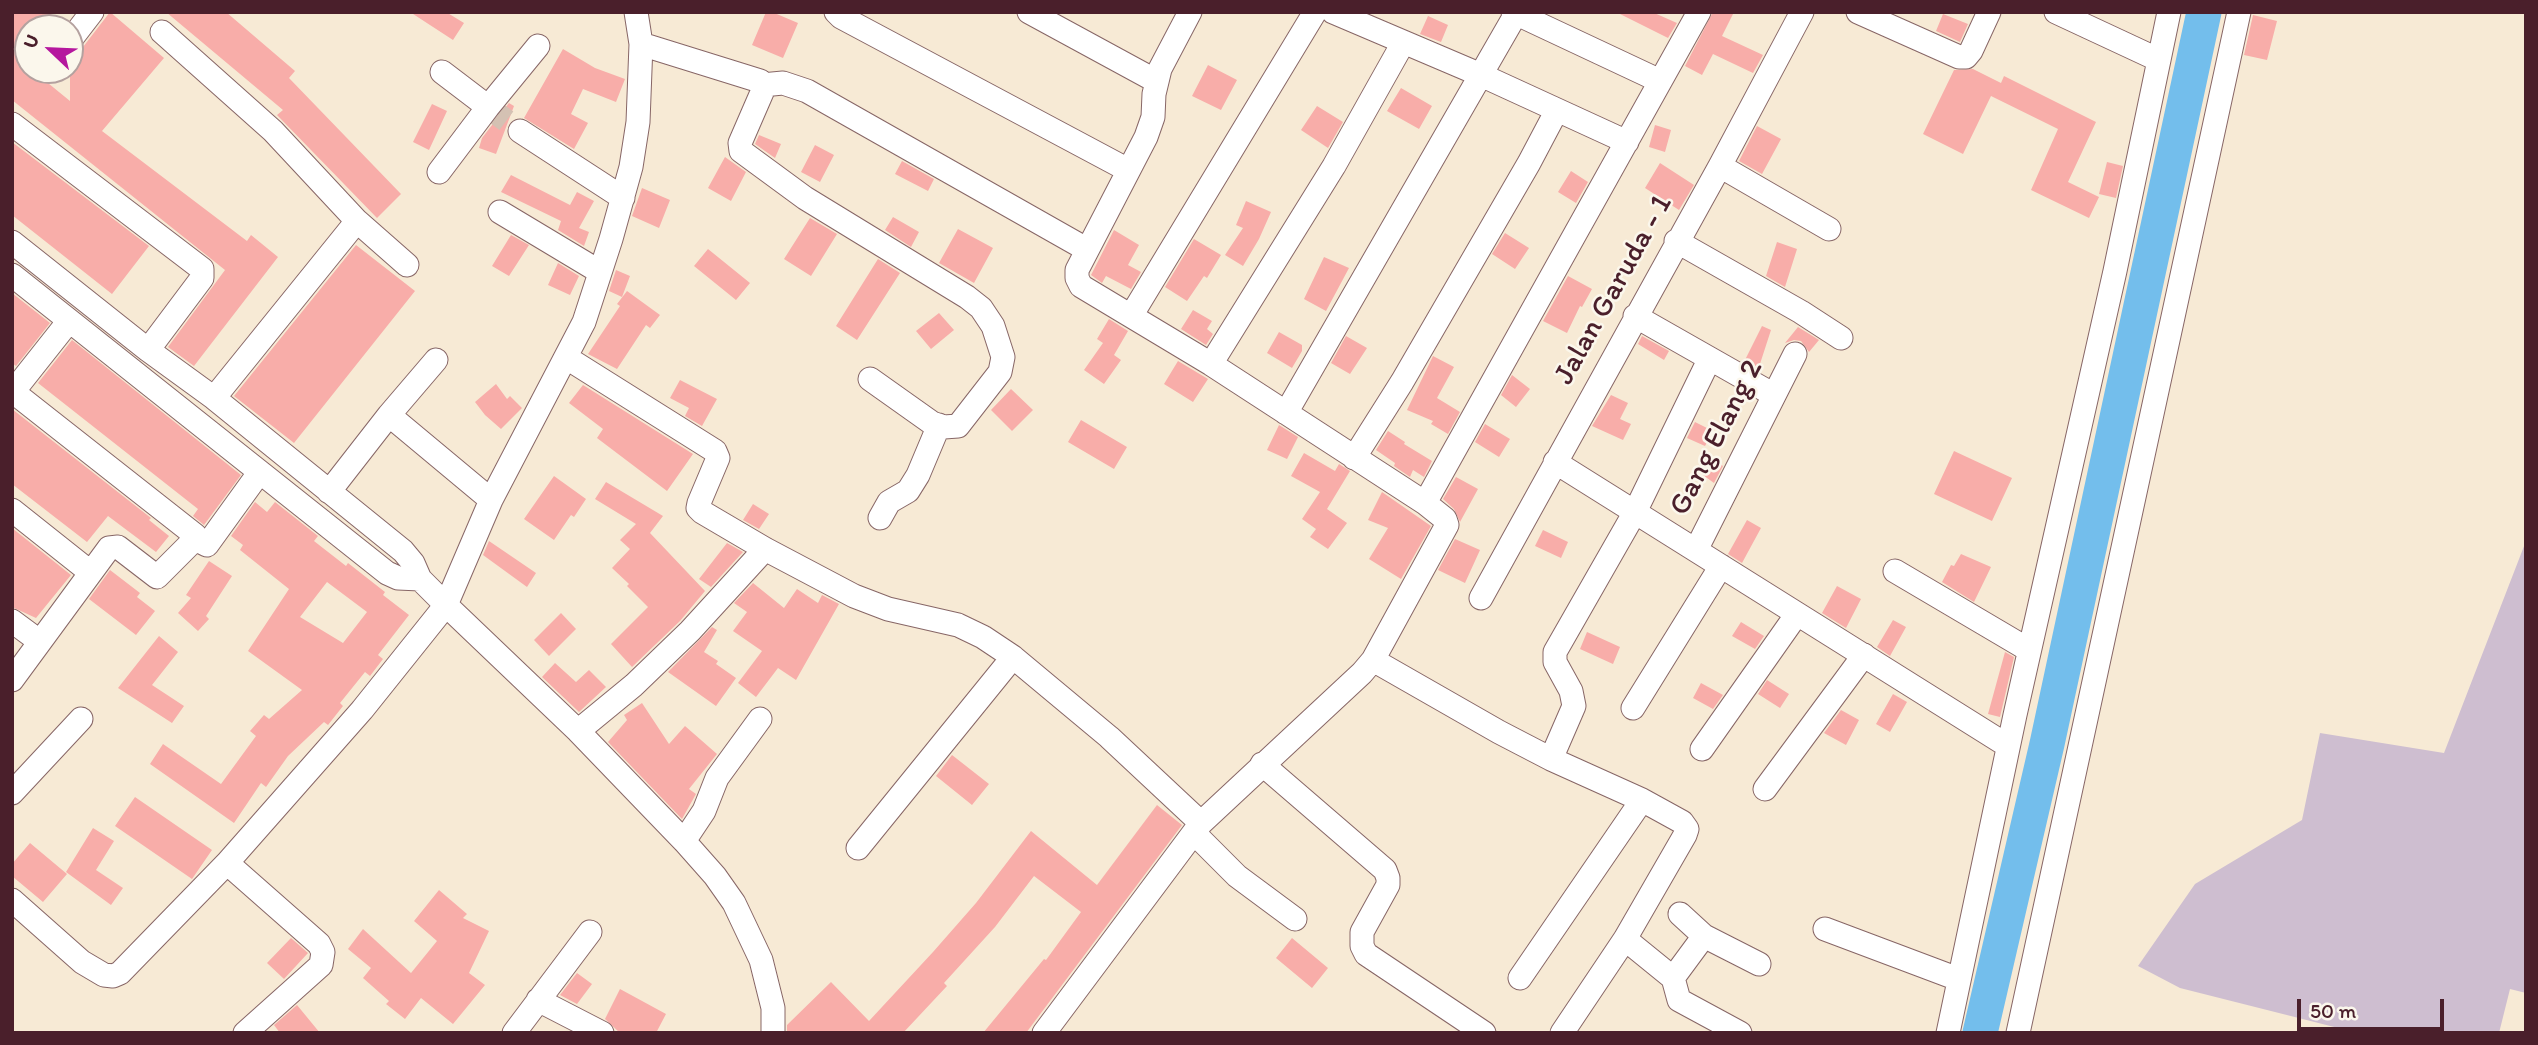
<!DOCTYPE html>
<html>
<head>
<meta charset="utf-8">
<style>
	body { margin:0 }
	#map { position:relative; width:2538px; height:1045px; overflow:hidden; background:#f7ead5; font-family:Itim,sans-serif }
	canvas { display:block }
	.frame { position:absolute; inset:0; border:14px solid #4a1f2b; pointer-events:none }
	.north { position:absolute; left:14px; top:14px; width:70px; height:70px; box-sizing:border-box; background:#fbf7ec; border:2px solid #b4a19f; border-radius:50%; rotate:293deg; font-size:19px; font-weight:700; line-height:28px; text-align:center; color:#4a1f2b }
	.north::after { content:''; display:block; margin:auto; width:24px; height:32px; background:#b5179e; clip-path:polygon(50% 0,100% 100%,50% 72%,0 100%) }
	.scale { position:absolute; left:2297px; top:999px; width:147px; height:32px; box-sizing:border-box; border:4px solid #4a1f2b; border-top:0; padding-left:9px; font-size:21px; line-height:24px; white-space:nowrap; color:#4a1f2b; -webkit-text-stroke:5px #fbf7ec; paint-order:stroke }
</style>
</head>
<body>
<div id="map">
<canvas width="2538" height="1045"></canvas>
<div class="frame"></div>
<div class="north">U</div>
<div class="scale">50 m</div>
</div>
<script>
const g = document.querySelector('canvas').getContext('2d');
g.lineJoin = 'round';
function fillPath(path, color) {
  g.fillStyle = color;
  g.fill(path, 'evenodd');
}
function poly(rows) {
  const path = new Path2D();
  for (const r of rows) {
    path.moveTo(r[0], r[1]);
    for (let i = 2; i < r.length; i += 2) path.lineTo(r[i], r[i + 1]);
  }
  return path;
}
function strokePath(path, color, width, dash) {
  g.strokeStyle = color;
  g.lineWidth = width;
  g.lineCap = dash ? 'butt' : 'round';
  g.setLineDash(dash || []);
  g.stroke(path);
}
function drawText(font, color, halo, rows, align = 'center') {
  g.font = font + ' Itim,sans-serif';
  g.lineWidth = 5;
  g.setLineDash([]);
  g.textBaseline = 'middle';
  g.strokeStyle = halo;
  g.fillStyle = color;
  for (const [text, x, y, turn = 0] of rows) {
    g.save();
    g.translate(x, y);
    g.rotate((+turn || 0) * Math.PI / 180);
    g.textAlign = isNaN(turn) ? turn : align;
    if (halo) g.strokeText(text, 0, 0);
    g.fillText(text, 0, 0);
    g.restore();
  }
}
fillPath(poly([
	[2526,541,2526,993,2510,989,2499,1033,2358,1033,2180,988,2138,966,2195,884,2302,820,2320,733,2444,753]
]), '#cebed0');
strokePath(poly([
	[1980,1033,2047,744,2204,12]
]), '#73beec', 35);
fillPath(poly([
	[12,12,53,12,43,28,28,28,28,70,32,70,70,101,70,59,83,47,110,12,164,58,102,131,247,241,251,235,278,257,194,366,168,347,225,270,12,100],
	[166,12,226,12,295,71,289,78,401,194,377,218,277,115,283,110],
	[410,12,446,12,464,23,453,40],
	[766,12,772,12,798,23,783,58,752,45],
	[1616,12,1652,12,1677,23,1668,38],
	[1713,12,1734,12,1722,36,1763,55,1753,73,1713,54,1702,75,1685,66],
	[1943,14,1968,24,1960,42,1936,31],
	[2253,15,2277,21,2267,60,2244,55],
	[1428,16,1448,25,1441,42,1420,34],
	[563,49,595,68,625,79,616,102,583,89,571,114,588,123,574,149,524,118],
	[1208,65,1237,80,1221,110,1192,96],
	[1973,69,2001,83,2004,76,2096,122,2068,182,2099,197,2089,218,2031,190,2058,129,1991,96,1963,154,1923,134,1954,70],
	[1401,88,1432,106,1419,129,1387,111],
	[509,103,514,106,496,154,479,148,482,138],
	[432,104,447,111,429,150,413,142],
	[1317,106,1343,122,1328,148,1301,130],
	[1655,125,1671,130,1665,152,1649,147],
	[1757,126,1781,139,1762,174,1739,161],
	[759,135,781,144,775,158,755,144],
	[12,142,149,246,112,294,12,215],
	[815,145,834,155,820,182,801,172],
	[725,157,746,172,731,201,708,188],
	[902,161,934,179,928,191,895,174],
	[2107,162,2123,166,2116,198,2099,194],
	[1660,163,1694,185,1679,210,1645,188],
	[1571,171,1588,182,1576,203,1558,192],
	[511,175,570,205,577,192,594,201,579,228,589,232,584,246,558,230,561,221,501,192],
	[642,188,670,200,659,228,632,216],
	[1246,201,1271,212,1259,239,1243,266,1225,255,1243,228,1236,225],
	[893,217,919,232,911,247,885,230],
	[810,218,837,234,811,276,784,259],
	[958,229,993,248,974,283,939,263],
	[1114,230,1139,245,1128,265,1141,272,1131,289,1106,276,1102,283,1091,275],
	[1505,233,1529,248,1515,269,1492,254],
	[511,235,529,245,509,276,492,266],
	[1194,239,1221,255,1207,278,1204,276,1187,301,1165,287],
	[1777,242,1797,249,1785,287,1766,276],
	[356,245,415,291,294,443,234,396],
	[708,249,750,283,736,300,694,266],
	[1324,257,1349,268,1326,311,1304,299],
	[878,259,900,273,857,340,836,326],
	[558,263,579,276,570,295,548,285],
	[616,270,630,276,622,297,609,291],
	[1568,276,1592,289,1582,307,1580,306,1567,333,1543,321],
	[627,291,660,315,650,328,646,325,617,369,588,354,620,306,617,304],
	[12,293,50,323,16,366,12,363],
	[1193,310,1212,321,1207,329,1213,334,1206,345,1181,329],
	[939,313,954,330,931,349,916,331],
	[1109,319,1128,331,1114,355,1121,360,1104,384,1084,370,1103,343,1097,339],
	[1762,326,1771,330,1758,370,1744,362],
	[1798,327,1819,340,1809,352,1801,341,1794,340,1785,343],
	[1279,332,1302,345,1302,351,1292,368,1267,353],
	[1346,336,1367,348,1350,374,1331,363],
	[1642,336,1669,351,1664,360,1638,344],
	[72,340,241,475,204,525,193,516,198,509,38,383],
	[1433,356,1454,367,1437,398,1460,412,1448,434,1431,424,1433,421,1407,410],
	[1178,361,1208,379,1193,402,1164,384],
	[1512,375,1530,389,1516,407,1501,395],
	[680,380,717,399,702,426,685,416,689,408,670,398],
	[496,384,507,399,510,396,522,408,501,429,485,415,475,402],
	[583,385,693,454,667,491,597,438,603,429,569,403],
	[1011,389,1033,410,1012,431,991,410],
	[1611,395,1628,403,1620,419,1631,424,1623,440,1592,426],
	[12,409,151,518,149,520,169,536,156,552,108,516,87,542,12,484],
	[1081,420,1127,447,1114,469,1068,442],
	[1695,422,1713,431,1705,446,1687,438],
	[1485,424,1510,439,1499,457,1475,442],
	[1279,425,1298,437,1287,459,1267,450],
	[1388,431,1405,442,1404,444,1432,461,1424,477,1413,470,1410,477,1394,466,1395,463,1376,450],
	[1954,451,2012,478,1992,521,1934,494],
	[1304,453,1335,471,1339,464,1350,471,1327,509,1347,523,1328,549,1310,537,1316,529,1302,519,1320,492,1291,476],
	[1707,455,1723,466,1714,483,1696,470],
	[554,476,586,499,574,517,571,515,554,540,524,519],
	[1456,477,1478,489,1460,522,1454,509,1443,499],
	[606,482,663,516,650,533,705,591,680,621,632,667,611,644,648,607,627,586,629,584,612,568,630,549,620,540,636,524,595,499],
	[1382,492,1431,526,1401,579,1369,559,1388,528,1368,520],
	[255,502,267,512,275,502,318,536,314,541,346,566,348,563,385,592,383,595,409,615,378,655,383,659,370,676,365,672,340,703,343,706,328,725,324,722,288,756,266,787,261,783,234,823,150,764,163,744,221,784,256,736,250,731,264,715,269,719,302,690,248,651,289,589,240,550,243,545,231,536],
	[327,582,367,612,343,643,300,617],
	[753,504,769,514,759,529,743,520],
	[1747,520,1761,528,1742,563,1728,554],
	[12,528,71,575,36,618,12,607],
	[1543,530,1568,542,1561,558,1535,546],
	[1455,539,1480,550,1465,583,1438,570],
	[489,541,536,573,527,587,483,555],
	[727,543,743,552,711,587,699,579],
	[1961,554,1991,567,1974,602,1942,582,1951,565,1954,566],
	[209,561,232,576,206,616,209,619,198,631,178,613,191,598,186,595],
	[110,570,140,593,137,597,155,611,136,635,89,599],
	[753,583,784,608,797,589,818,603,822,595,839,604,796,680,778,668,756,697,738,683,762,651,733,631,747,612,734,603],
	[1837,586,1861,599,1846,628,1822,613],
	[561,613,576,629,549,656,534,640],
	[1893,620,1906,627,1890,656,1877,647],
	[1741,622,1764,636,1755,649,1732,636],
	[712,627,717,630,704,652,718,661,716,664,736,678,716,706,668,672],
	[1587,632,1620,647,1613,664,1580,649],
	[159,636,178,652,152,685,184,706,172,723,118,688],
	[2005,652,2014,657,2000,717,1988,714],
	[555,663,576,682,589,670,606,687,579,712,542,677],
	[1767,680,1789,694,1780,708,1758,694],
	[1701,683,1723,695,1713,709,1693,698],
	[1893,694,1907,702,1890,732,1876,724],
	[642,703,669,744,685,726,717,754,689,789,696,794,682,819,608,742,627,720,624,715],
	[1841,710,1859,720,1846,745,1824,733],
	[952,755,989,784,972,805,936,776],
	[135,797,212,850,192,879,115,826],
	[1157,805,1182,825,1026,1033,983,1033,1044,959,1046,960,1081,912,1034,876,995,927,944,983,947,986,903,1033,787,1033,787,1025,831,982,869,1021,933,952,976,903,1031,831,1097,885],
	[93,828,114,841,96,870,123,888,111,905,66,872],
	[30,843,67,874,43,902,12,876,12,864],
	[439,890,467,914,463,918,489,931,469,973,485,985,453,1024,421,998,405,1019,386,1004,389,1001,363,978,371,968,348,949,363,929,411,973,437,941,414,921],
	[291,938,308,953,284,979,267,963],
	[1292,938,1328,968,1312,988,1276,958],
	[577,973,592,984,577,1004,560,995],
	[620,989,666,1014,656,1033,620,1033,605,1019],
	[297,1005,320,1033,280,1033,274,1025]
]), '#f8ada9');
strokePath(poly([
	[488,107,520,131]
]), '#d4c1b3', 23, [23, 11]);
const street = poly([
	[636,12,641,44,638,122,631,167,611,239,584,322,491,500,446,605,578,731,684,841,715,876,734,903,761,960,773,1008,773,1033],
	[836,12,841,17,1128,170],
	[1029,12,1156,81],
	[1333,12,1481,75,1627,142],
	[1513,12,1660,81],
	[1858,12,1959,57,1966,57,1971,51,1989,12],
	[2056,12,2159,60],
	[162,32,273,131,357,221,214,398],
	[72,38,92,12],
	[641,44,760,81,763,90,740,143,741,151,805,198,967,297,981,308,993,326,1003,357,1000,372,958,426,944,427,932,423,870,379],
	[442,72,488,107],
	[762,85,783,83,807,91,1086,249],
	[12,124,202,269,202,278,148,350],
	[520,131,623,198],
	[1720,166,1829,229],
	[439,172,488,107,538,46],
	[500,212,600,272],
	[357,221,407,265],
	[1676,241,1801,312,1841,338],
	[12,242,148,350,214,398,403,551,413,563,420,579,446,605,362,710,227,863,319,944,323,952,321,965,245,1033],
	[12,275,387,573,398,578,420,579],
	[1131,316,1315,12],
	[1635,316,1774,395],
	[567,358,715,451,718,458,699,503,698,508,702,512,765,549,854,596,888,609,958,625,983,637,1013,657,1109,737,1201,823],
	[1211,364,1334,166,1403,43],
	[12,391,195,535,195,539,157,577,118,547,109,548,12,680],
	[12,393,69,321],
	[1286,413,1517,12],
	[389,415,491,500],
	[1354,458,1402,382,1529,163,1557,110],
	[1555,462,2008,746],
	[329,492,389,415,436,360],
	[1425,503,1699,12],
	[12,510,90,572],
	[880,518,889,502,908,491,918,475,939,425],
	[195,539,207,545,259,473],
	[1696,550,1795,354],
	[1895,571,2029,650],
	[1481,598,1720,166,1802,12],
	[12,621,39,641],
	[1373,660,1499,732,1551,759,1642,800,1682,822,1687,829,1685,835,1625,939,1562,1033],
	[1633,708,1721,566],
	[578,731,634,685,690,631,765,549],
	[1702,749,1797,614],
	[1551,759,1574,706,1571,691,1555,662,1555,652,1635,512,1709,360],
	[1262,764,1385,870,1388,878,1388,885,1362,932,1362,946,1366,954,1484,1033],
	[1765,789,1864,655],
	[12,793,81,719],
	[1194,833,1237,876,1295,919],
	[684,841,704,811,717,778,760,719],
	[858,848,1013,657],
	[12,900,82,962,104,975,113,976,120,973,227,863],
	[1680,914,1704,936],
	[1825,929,1958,979],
	[1625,939,1673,978,1679,1000,1740,1033],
	[1520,978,1642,800],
	[1673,978,1704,936,1759,964],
	[538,1000,602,1033],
	[514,1033,590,932],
	[1044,1033,1201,823,1362,673,1373,660,1447,525,1445,519,1425,503,1211,364,1081,286,1077,278,1077,270,1146,137,1153,117,1154,94,1160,69,1190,12],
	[1948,1033,2015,715,2115,271,2169,12],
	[2018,1033,2239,12]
]);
strokePath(street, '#876666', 25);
strokePath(street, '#fff', 23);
drawText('30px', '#4a1f2b', '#fbf7ec', [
	["Jalan Garuda - 1",1614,290,-61],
	["Gang Elang 2",1717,438,-63]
]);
</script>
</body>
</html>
